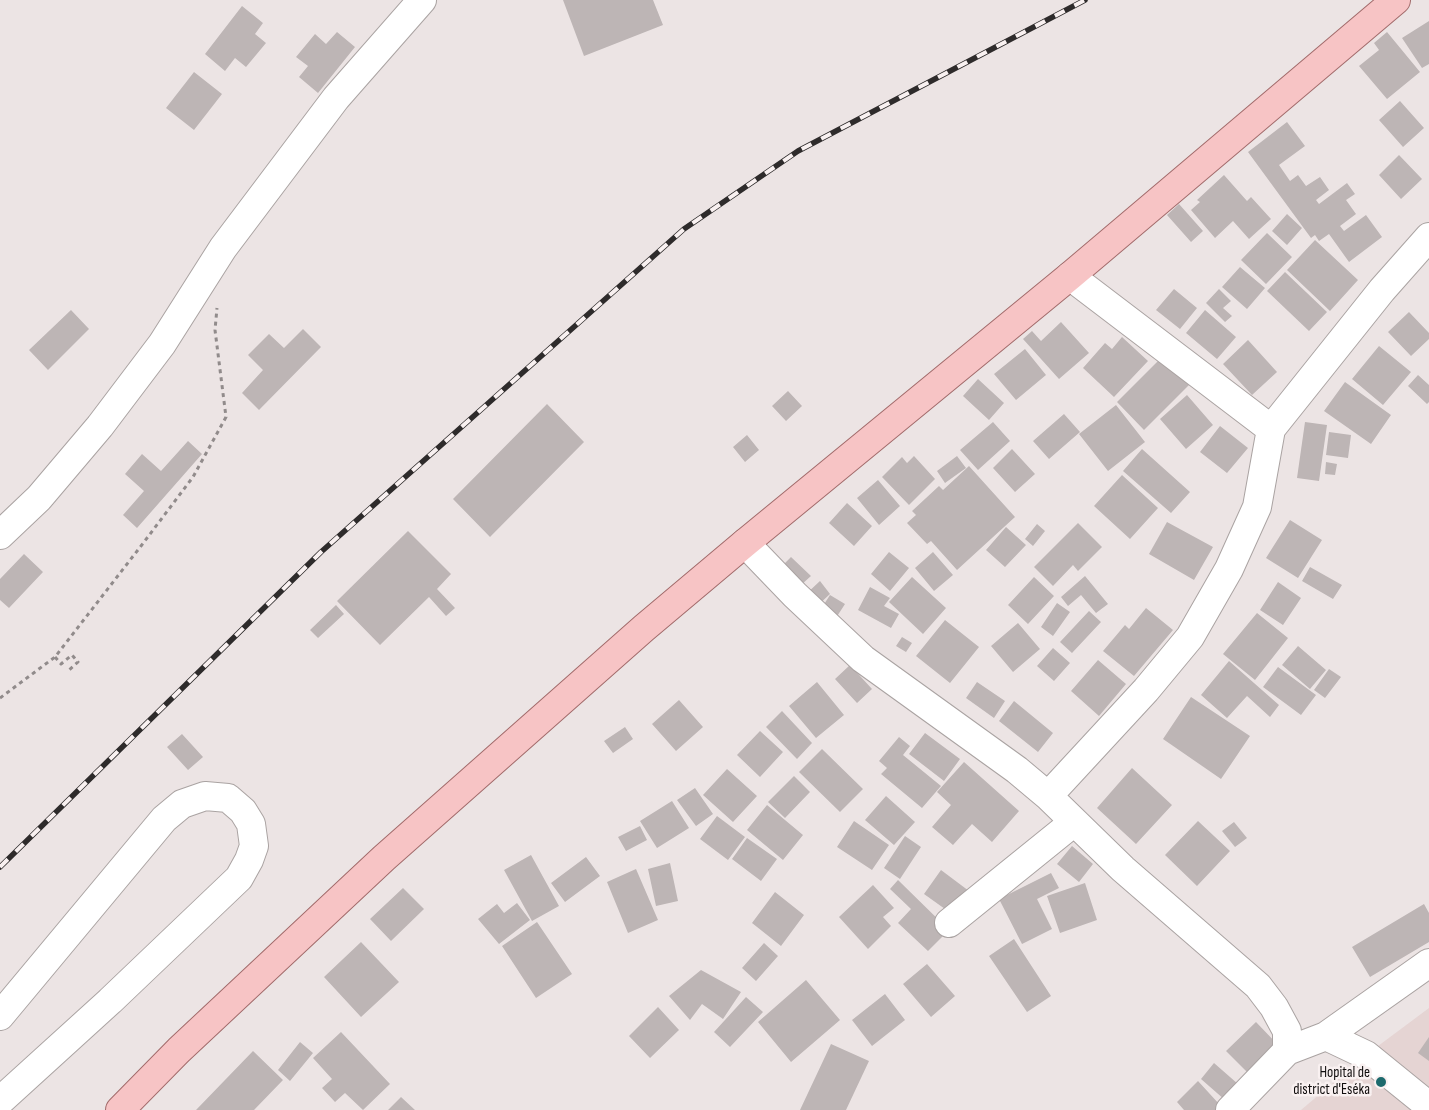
<!DOCTYPE html>
<html>
<head>
<meta charset="utf-8">
<style>
	body { margin:0 }
	canvas { display:block; background:#ece4e4 }
</style>
</head>
<body>
<canvas width="1429" height="1110"></canvas>
<script>
const g = document.querySelector('canvas').getContext('2d');
g.lineJoin = 'round';
function fillPath(path, color) {
  g.fillStyle = color;
  g.fill(path, 'evenodd');
}
function poly(rows) {
  const path = new Path2D();
  for (const r of rows) {
    path.moveTo(r[0], r[1]);
    for (let i = 2; i < r.length; i += 2) path.lineTo(r[i], r[i + 1]);
  }
  return path;
}
function strokePath(path, color, width, dash) {
  g.strokeStyle = color;
  g.lineWidth = width;
  g.lineCap = dash ? 'butt' : 'round';
  g.setLineDash(dash || []);
  g.stroke(path);
}
function drawText(font, color, halo, rows, align = 'center') {
  g.font = font + ' "Sofia Sans Condensed",sans-serif';
  g.lineWidth = 5;
  g.setLineDash([]);
  g.textBaseline = 'middle';
  g.strokeStyle = halo;
  g.fillStyle = color;
  for (const [text, x, y, turn = 0] of rows) {
    g.save();
    g.translate(x, y);
    g.rotate((+turn || 0) * Math.PI / 180);
    g.textAlign = isNaN(turn) ? turn : align;
    if (halo) g.strokeText(text, 0, 0);
    g.fillText(text, 0, 0);
    g.restore();
  }
}
fillPath(poly([
	[1429,1008,1429,1110,1301,1110,1366,1055]
]), '#e5d4d3');
fillPath(poly([
	[563,0,653,0,663,25,584,56],
	[242,6,263,23,255,34,266,43,246,67,235,58,225,71,205,54],
	[1429,21,1429,64,1422,68,1402,38],
	[337,32,355,47,318,93,299,77,308,66,296,57,315,34,326,44],
	[1387,32,1420,72,1387,99,1359,66,1379,50,1374,43],
	[194,72,222,94,194,130,166,108],
	[1400,101,1424,128,1403,147,1379,120],
	[1287,122,1305,146,1279,165,1290,181,1298,175,1306,186,1320,177,1329,190,1316,200,1319,204,1347,183,1355,194,1346,200,1356,214,1340,226,1344,231,1366,215,1382,237,1349,262,1329,234,1319,241,1315,235,1311,238,1248,152],
	[1399,155,1422,179,1401,199,1379,175],
	[1224,175,1247,201,1251,197,1271,219,1249,239,1233,221,1215,238,1191,210,1200,202,1197,200],
	[1179,204,1203,231,1191,242,1167,215],
	[1287,214,1302,228,1287,245,1272,231],
	[1267,233,1292,257,1266,284,1241,260],
	[1315,240,1358,280,1330,311,1287,270],
	[1240,267,1265,288,1247,309,1222,287],
	[1285,272,1327,312,1309,331,1267,291],
	[1174,289,1197,308,1180,329,1156,310],
	[1219,289,1231,301,1223,308,1232,316,1225,322,1206,303],
	[71,310,89,329,48,370,29,350],
	[1205,310,1236,337,1217,359,1186,333],
	[1409,312,1429,333,1429,339,1411,356,1388,332],
	[1061,322,1089,353,1059,379,1023,339,1032,331,1041,341],
	[303,329,321,347,259,410,242,393,263,370,248,355,269,334,284,348],
	[1122,337,1148,361,1114,397,1083,368,1105,343,1112,349],
	[1248,340,1277,372,1252,395,1223,364],
	[1379,346,1411,372,1383,405,1352,379],
	[1025,349,1046,375,1016,400,994,374],
	[1162,357,1190,384,1144,430,1117,402],
	[1418,375,1429,385,1429,402,1427,404,1408,386],
	[978,379,1004,403,989,420,963,396],
	[1345,382,1391,415,1371,444,1324,411],
	[788,391,802,406,786,421,772,406],
	[1187,395,1213,425,1186,449,1160,419],
	[547,404,584,442,490,537,453,499],
	[1116,405,1145,442,1108,471,1079,434],
	[1064,414,1080,432,1049,459,1033,441],
	[993,422,1010,441,978,470,960,450],
	[1305,422,1327,425,1319,481,1297,478],
	[1220,426,1248,448,1227,473,1200,452],
	[1329,432,1351,435,1348,458,1326,455],
	[747,435,759,450,745,462,733,447],
	[188,441,202,454,137,528,123,515,144,491,125,474,142,454,161,471],
	[1012,449,1035,474,1015,492,993,468],
	[1142,449,1190,492,1171,513,1123,471],
	[914,456,935,479,909,505,882,477,902,457,907,463],
	[957,456,966,468,945,483,937,471],
	[1326,462,1337,464,1335,475,1325,474],
	[969,466,1015,517,957,570,931,541,927,544,907,523,916,515,912,511,939,486,943,490],
	[1122,475,1158,508,1130,539,1094,506],
	[878,480,900,506,879,525,857,498],
	[847,503,872,526,854,546,829,523],
	[1290,520,1322,540,1298,578,1266,558],
	[1167,522,1213,547,1194,580,1149,554],
	[1078,523,1102,547,1078,571,1073,565,1053,586,1034,567],
	[1037,524,1045,531,1033,546,1025,539],
	[1006,527,1026,545,1005,567,986,550],
	[408,531,451,574,437,589,455,608,446,616,429,597,380,645,337,601],
	[889,552,909,568,890,591,871,574],
	[933,552,953,575,934,591,915,568],
	[24,554,43,572,9,608,0,600,0,579],
	[791,557,811,576,801,585,782,566],
	[1310,567,1342,585,1333,599,1302,581],
	[1085,576,1108,604,1096,613,1081,595,1068,606,1061,597],
	[912,577,946,608,923,634,889,602],
	[1034,577,1054,596,1028,624,1008,605],
	[820,581,830,594,816,607,805,595],
	[1278,582,1301,598,1283,625,1260,610],
	[870,587,890,598,884,606,899,614,891,628,858,610],
	[830,595,845,604,834,621,819,612],
	[1057,603,1070,612,1053,636,1041,627],
	[336,605,344,614,318,638,310,630],
	[1146,608,1173,630,1134,676,1103,651,1125,625,1129,629],
	[1089,611,1101,622,1072,653,1060,642],
	[1257,613,1288,638,1255,680,1223,654],
	[945,620,979,647,950,683,916,656],
	[1018,623,1040,649,1013,672,991,646],
	[902,637,912,643,906,652,896,646],
	[1298,646,1326,670,1310,689,1282,665],
	[1053,648,1070,663,1054,681,1037,666],
	[1098,660,1126,684,1099,716,1071,691],
	[1229,661,1279,705,1270,717,1247,696,1227,718,1201,695],
	[850,665,872,689,857,703,835,679],
	[1278,667,1316,695,1301,715,1263,687],
	[1329,669,1341,677,1325,698,1314,690],
	[817,682,844,715,816,738,789,706],
	[977,682,1005,701,994,718,966,698],
	[1191,697,1250,736,1221,779,1163,739],
	[679,700,703,727,676,751,652,724],
	[1014,701,1053,733,1038,752,999,721],
	[782,711,812,743,797,759,766,727],
	[625,727,633,739,613,753,604,741],
	[760,731,783,752,760,777,737,755],
	[925,733,960,759,944,781,909,754],
	[182,734,203,757,188,770,167,747],
	[899,737,910,746,903,755,941,786,922,808,881,774,887,768,879,761],
	[822,749,863,789,840,812,799,772],
	[964,762,1019,811,992,842,972,824,953,845,932,827,951,805,937,792],
	[1132,768,1172,805,1136,844,1097,808],
	[727,769,757,796,733,822,703,795],
	[794,776,810,792,785,818,768,802],
	[695,788,713,814,696,826,677,800],
	[886,796,915,822,894,845,865,820],
	[672,801,689,828,657,848,640,821],
	[767,805,803,835,783,860,747,830],
	[717,816,745,837,728,860,700,839],
	[854,821,889,845,872,870,837,847],
	[1198,821,1230,851,1197,886,1165,855],
	[1234,822,1247,838,1235,847,1222,831],
	[640,826,647,840,626,851,618,837],
	[905,836,921,847,900,879,884,868],
	[747,838,777,859,761,881,732,859],
	[1072,846,1093,864,1079,882,1057,864],
	[531,855,559,906,532,921,504,870],
	[586,857,600,876,565,902,551,883],
	[670,863,678,901,656,906,648,869],
	[636,869,658,920,628,933,607,882],
	[941,870,969,891,952,914,924,894],
	[1051,873,1059,888,1037,899,1052,929,1022,944,999,899],
	[898,880,949,930,928,951,898,923,911,909,890,889],
	[1085,883,1097,920,1060,933,1047,896],
	[873,885,894,908,883,917,891,926,868,949,839,917],
	[403,888,424,909,391,941,370,919],
	[775,892,804,915,781,946,752,923],
	[517,903,530,920,499,944,478,919,497,904,504,913],
	[1424,904,1429,913,1429,942,1370,977,1352,947],
	[537,922,572,974,536,998,502,946],
	[1014,939,1051,996,1027,1012,989,956],
	[361,942,399,982,361,1017,324,977],
	[764,943,778,956,756,981,742,968],
	[927,964,955,996,931,1017,903,984],
	[701,970,741,992,723,1019,702,1004,690,1020,669,996],
	[806,980,840,1020,791,1062,758,1022],
	[885,994,905,1020,872,1046,852,1020],
	[746,997,763,1012,730,1047,714,1032],
	[658,1007,679,1030,650,1058,629,1036],
	[1256,1022,1279,1046,1250,1075,1226,1051],
	[341,1032,390,1084,363,1110,345,1093,335,1102,322,1088,332,1079,313,1058],
	[1429,1037,1429,1061,1418,1053],
	[300,1042,313,1053,290,1081,278,1070],
	[831,1044,869,1061,846,1110,800,1110],
	[253,1051,283,1080,254,1110,196,1110],
	[1214,1063,1238,1084,1225,1100,1201,1079],
	[1198,1081,1220,1105,1215,1110,1184,1110,1177,1102],
	[401,1097,415,1110,388,1110]
]), '#bdb5b5');
const minor = poly([
	[1070,276,1271,429],
	[0,535,39,498,100,426,162,344,223,248,336,98,422,0],
	[745,543,795,595,863,659,1017,770,1048,796,1123,869,1258,986,1274,1007,1287,1031,1287,1051,1230,1110],
	[1048,796,1146,690,1190,637,1229,569,1257,507,1271,429,1382,290,1429,237],
	[949,923,1074,822],
	[0,1016,164,819,182,804,205,796,228,798,243,811,251,824,254,846,249,860,239,878,110,1001,0,1101],
	[1326,1036,1429,963],
	[1287,1051,1326,1036,1366,1055,1429,1106]
]);
const major = poly([
	[120,1110,179,1050,384,858,644,628,745,543,1070,276,1396,0]
]);
strokePath(minor, '#aaa3a2', 30);
strokePath(major, '#a26b6b', 30);
strokePath(poly([
	[55,657,61,664,72,655,78,662,68,671],
	[0,698,55,657,141,546,193,477,226,417,215,330,217,308]
]), '#918b8b', 3, [4, 4]);
strokePath(minor, '#fff', 28);
strokePath(major, '#f7c4c5', 28);
const rail = poly([
	[0,867,321,552,684,229,798,151,1085,0]
]);
strokePath(rail, '#2e2b2b', 5.5);
strokePath(rail, '#f9f1f1', 4, [11]);
for (const [x, y, r, color] of [
	[1381,1082,6,"#1d6a6d"]
]) {
  const dot = new Path2D();
  dot.arc(x, y, r, 0, 2 * Math.PI);
  g.fillStyle = color;
  g.fill(dot);
  strokePath(dot, '#f9f1f1', 2);
}
drawText('15px', '#100d0d', '#f9f1f1', [
	["Hopital de",1370,1073],
	["district d'Eséka",1370,1090]
], 'right');
</script>
</body>
</html>
